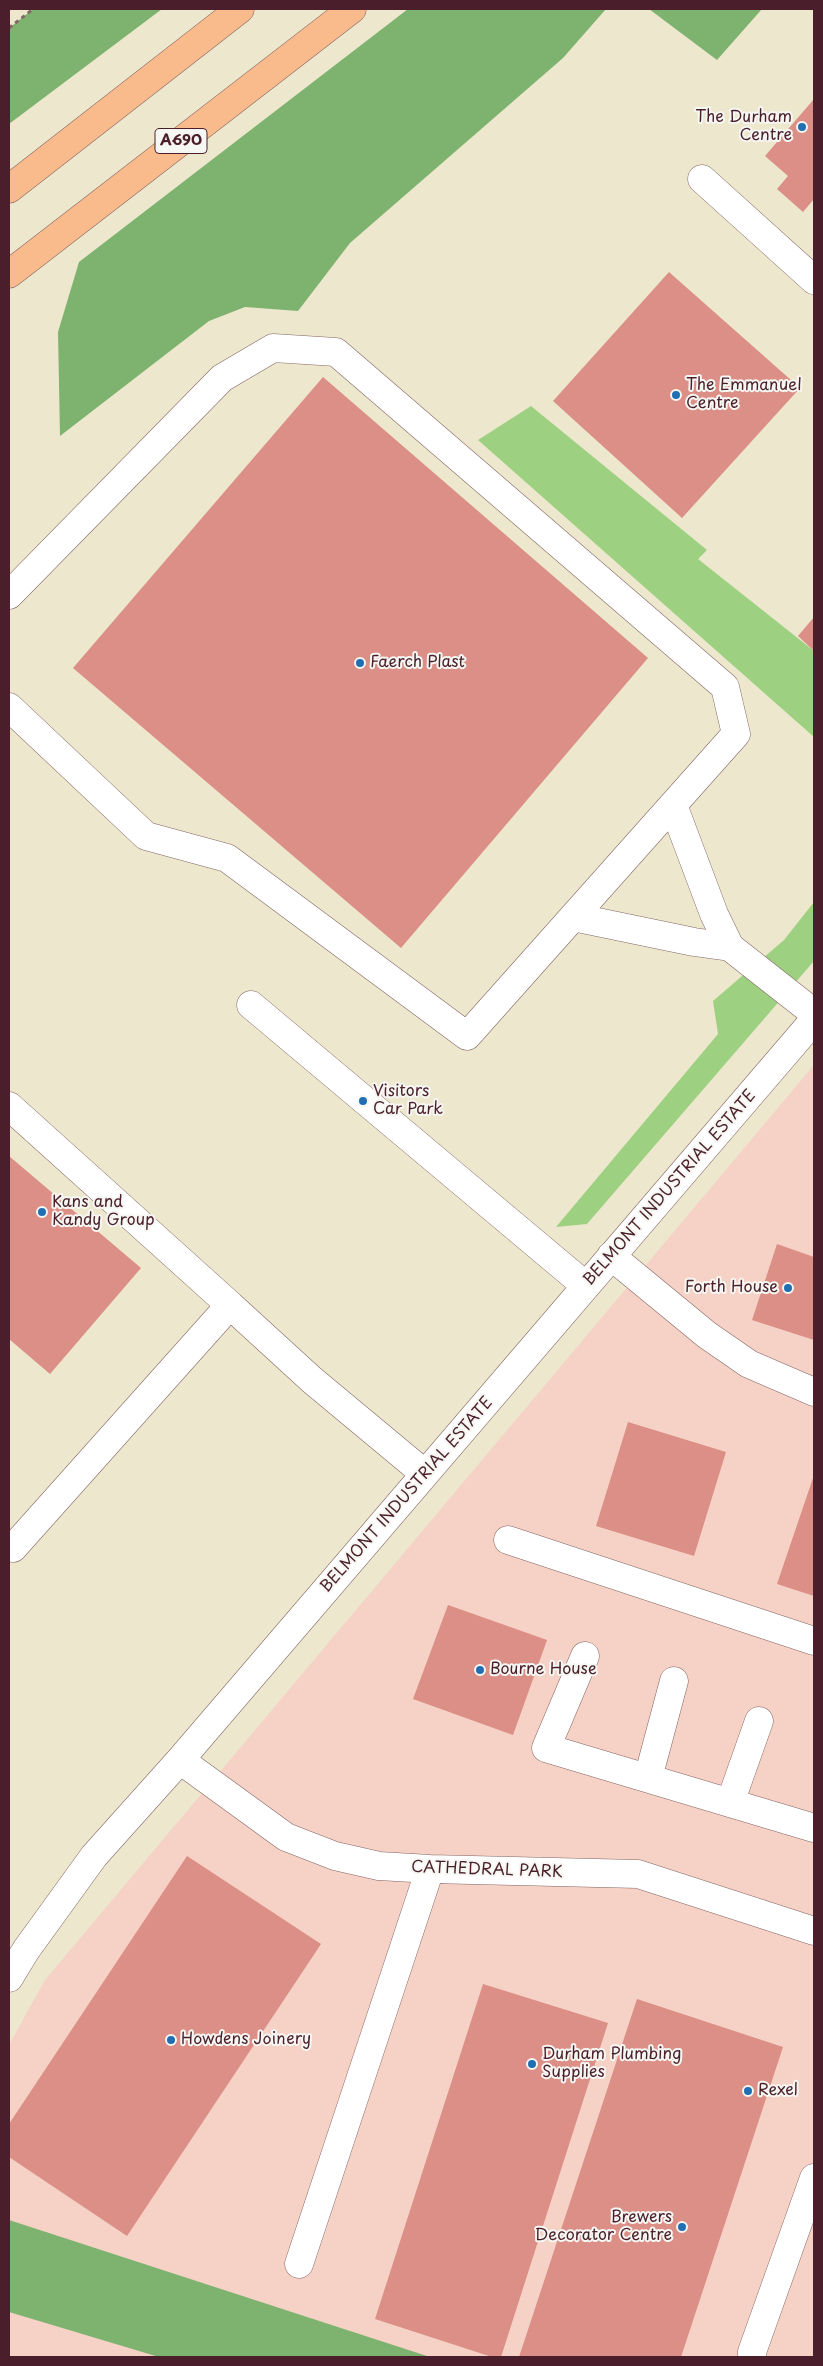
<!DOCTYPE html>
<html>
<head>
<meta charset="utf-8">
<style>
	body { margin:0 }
	#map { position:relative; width:823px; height:2366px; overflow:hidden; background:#ede7cd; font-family:"Playpen Sans",sans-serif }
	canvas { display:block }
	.frame { position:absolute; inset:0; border:10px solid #4a1f2b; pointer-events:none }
</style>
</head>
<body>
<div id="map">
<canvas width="823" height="2366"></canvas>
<div class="frame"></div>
</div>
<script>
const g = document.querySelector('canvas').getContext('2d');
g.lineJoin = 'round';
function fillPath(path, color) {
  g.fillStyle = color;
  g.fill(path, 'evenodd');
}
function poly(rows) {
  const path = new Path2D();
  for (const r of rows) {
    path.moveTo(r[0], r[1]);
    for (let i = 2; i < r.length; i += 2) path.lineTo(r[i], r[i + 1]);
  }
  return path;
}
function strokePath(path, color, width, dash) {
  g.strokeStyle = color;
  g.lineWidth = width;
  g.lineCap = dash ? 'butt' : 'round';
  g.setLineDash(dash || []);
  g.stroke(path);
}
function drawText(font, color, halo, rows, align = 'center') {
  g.font = font + ' "Playpen Sans",sans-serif';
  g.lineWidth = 4;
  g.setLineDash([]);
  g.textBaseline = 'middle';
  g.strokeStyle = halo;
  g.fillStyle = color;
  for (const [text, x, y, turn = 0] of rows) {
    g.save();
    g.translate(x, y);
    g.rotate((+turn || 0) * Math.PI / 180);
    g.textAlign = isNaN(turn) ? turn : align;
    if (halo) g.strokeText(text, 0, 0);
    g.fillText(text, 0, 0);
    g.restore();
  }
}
fillPath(poly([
	[814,1065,814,2357,9,2357,9,2045,45,1980]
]), '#f6d1c5');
fillPath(poly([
	[531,406,707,550,698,559,814,651,814,737,478,440],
	[814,902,814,961,587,1224,556,1227,718,1034,713,1001,784,940]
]), '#9dd181');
fillPath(poly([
	[33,9,162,9,9,124,9,28],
	[408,9,606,9,563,58,350,243,298,311,245,307,209,321,60,436,58,332,79,262],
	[649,9,762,9,717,60],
	[9,2220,430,2357,159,2357,9,2312]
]), '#7eb36f');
fillPath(poly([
	[814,99,814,199,803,212,777,189,788,176,765,156],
	[669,272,800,388,682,518,553,401],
	[323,377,648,658,401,948,73,668],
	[814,617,814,651,798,636],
	[9,1156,141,1268,50,1374,9,1339],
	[777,1244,814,1257,814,1340,752,1320],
	[628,1422,726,1452,694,1556,596,1526],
	[814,1475,814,1596,777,1584],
	[448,1605,547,1640,513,1735,413,1699],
	[187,1856,321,1944,127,2236,9,2157,9,2124],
	[483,1984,608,2023,501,2357,492,2357,375,2319],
	[637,1999,783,2047,681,2357,519,2357]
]), '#db8f86');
const minor = poly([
	[702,179,814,280],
	[9,595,222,378,273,348,336,352,725,687,736,734,467,1036,227,858,146,836,9,707],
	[673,805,714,914,730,947,814,1013],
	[573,917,694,942,730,947],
	[251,1005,586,1286],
	[9,1106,230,1305],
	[611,1256,707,1335,749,1364,814,1392],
	[508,1540,814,1641],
	[13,1548,230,1305,312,1380,425,1474],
	[585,1656,546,1748,814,1828],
	[180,1760,286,1837,335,1856,379,1866,430,1869,638,1874,814,1931],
	[648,1778,674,1681],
	[730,1803,759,1721],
	[9,1978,26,1950,94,1856,180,1760,814,1020],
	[299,2264,430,1869],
	[752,2357,752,2352,814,2178]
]);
const highway = poly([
	[9,189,240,9],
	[9,274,352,9]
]);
strokePath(minor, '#836564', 29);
strokePath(highway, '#836564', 29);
strokePath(poly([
	[9,28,33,9]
]), '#836564', 3, [4, 4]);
strokePath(minor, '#fff', 28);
strokePath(highway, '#fabb8c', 28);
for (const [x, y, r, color] of [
	[802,127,5,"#1f6fb2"],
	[676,395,5,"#1f6fb2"],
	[360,663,5,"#1f6fb2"],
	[363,1101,5,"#1f6fb2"],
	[42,1212,5,"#1f6fb2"],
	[788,1288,5,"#1f6fb2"],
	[480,1670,5,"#1f6fb2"],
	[171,2040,5,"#1f6fb2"],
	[532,2064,5,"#1f6fb2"],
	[748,2091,5,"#1f6fb2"],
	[682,2227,5,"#1f6fb2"]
]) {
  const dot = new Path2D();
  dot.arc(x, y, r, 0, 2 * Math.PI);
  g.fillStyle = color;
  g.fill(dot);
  strokePath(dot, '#f6f6f2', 2);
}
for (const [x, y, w] of [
	[181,141,52]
]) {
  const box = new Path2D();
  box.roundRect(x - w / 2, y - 12.5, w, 25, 4);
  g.fillStyle = '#f6f6f2';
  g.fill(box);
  strokePath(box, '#4a1f2b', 1);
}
drawText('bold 15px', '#4a1f2b', null, [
	["A690",181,141]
]);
drawText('16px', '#4a1f2b', '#f6f6f2', [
	["The Durham",792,118,"right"],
	["Centre",792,136,"right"],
	["The Emmanuel",686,386],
	["Centre",686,404],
	["Faerch Plast",370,663],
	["Visitors",373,1092],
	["Car Park",373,1110],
	["Kans and",52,1203],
	["Kandy Group",52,1221],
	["Forth House",778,1288,"right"],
	["Bourne House",490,1670],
	["Howdens Joinery",181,2040],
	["Durham Plumbing",542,2055],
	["Supplies",542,2073],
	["Rexel",758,2091],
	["Brewers",672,2218,"right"],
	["Decorator Centre",672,2236,"right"]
], 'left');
drawText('16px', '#4a1f2b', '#f6f6f2', [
	["BELMONT INDUSTRIAL ESTATE",670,1188,-49],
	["BELMONT INDUSTRIAL ESTATE",407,1495,-49],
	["CATHEDRAL PARK",487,1870,2]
]);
</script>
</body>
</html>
